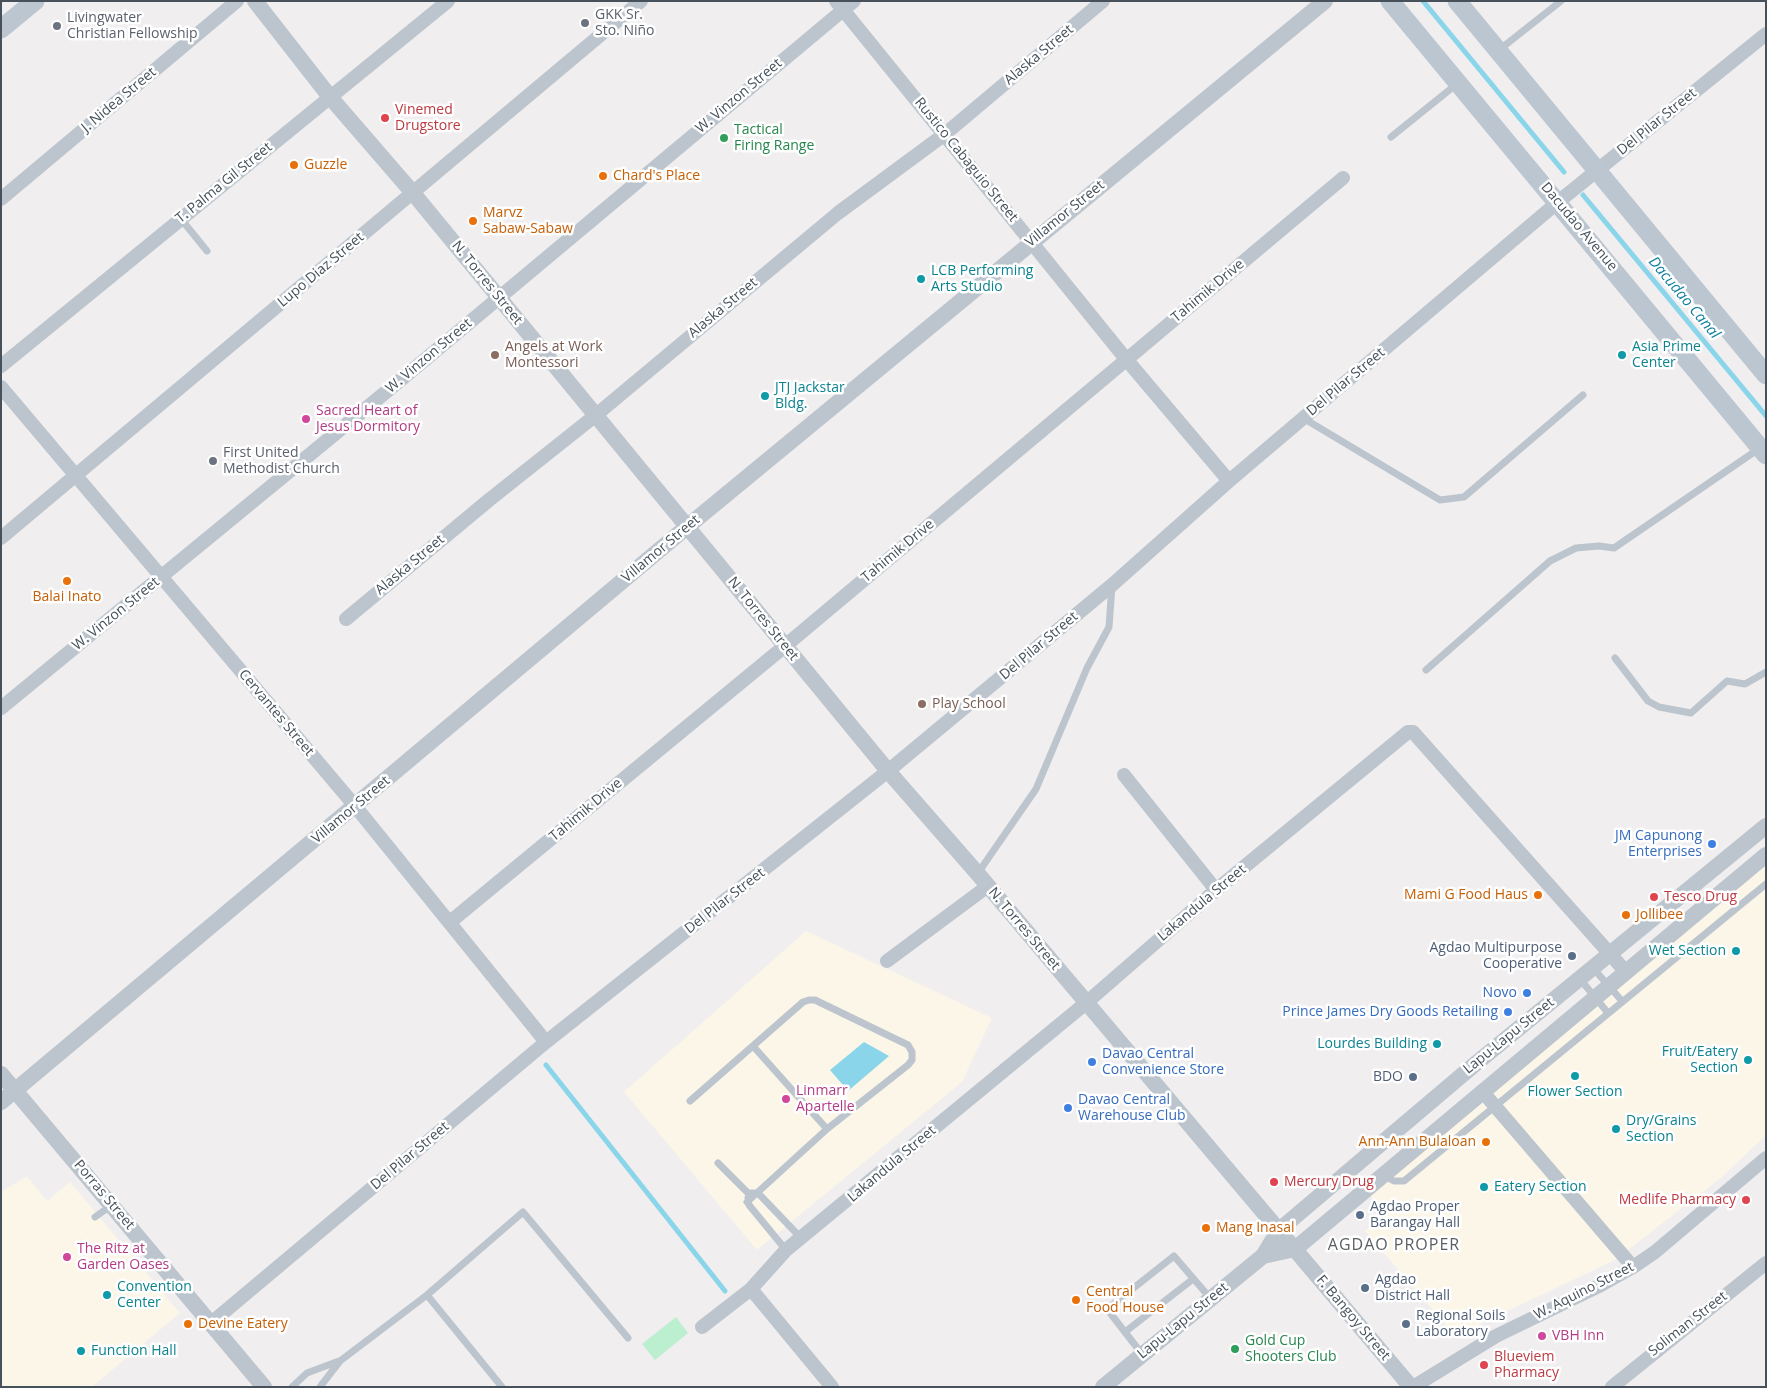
<!DOCTYPE html>
<html>
<head>
<meta charset="utf-8">
<style>
	body { margin:0 }
	#map { position:relative; width:1767px; height:1388px; overflow:hidden; background:#f0eeee; font-family:"Open Sans",sans-serif }
	canvas { display:block }
	.frame { position:absolute; inset:0; border:2px solid #46515b; pointer-events:none }
</style>
</head>
<body>
<div id="map">
<canvas width="1767" height="1388"></canvas>
<div class="frame"></div>
</div>
<script>
const g = document.querySelector('canvas').getContext('2d');
g.lineJoin = 'round';
function fillPath(path, color) {
  g.fillStyle = color;
  g.fill(path, 'evenodd');
}
function poly(rows) {
  const path = new Path2D();
  for (const r of rows) {
    path.moveTo(r[0], r[1]);
    for (let i = 2; i < r.length; i += 2) path.lineTo(r[i], r[i + 1]);
  }
  return path;
}
function strokePath(path, color, width, dash) {
  g.strokeStyle = color;
  g.lineWidth = width;
  g.lineCap = dash ? 'butt' : 'round';
  g.setLineDash(dash || []);
  g.stroke(path);
}
function drawText(font, color, halo, rows, align = 'center') {
  g.font = font + ' "Open Sans",sans-serif';
  g.lineWidth = 5;
  g.setLineDash([]);
  g.textBaseline = 'middle';
  g.strokeStyle = halo;
  g.fillStyle = color;
  for (const [text, x, y, turn = 0] of rows) {
    g.save();
    g.translate(x, y);
    g.rotate((+turn || 0) * Math.PI / 180);
    g.textAlign = isNaN(turn) ? turn : align;
    if (halo) g.strokeText(text, 0, 0);
    g.fillText(text, 0, 0);
    g.restore();
  }
}
fillPath(poly([
	[1766,864,1766,1135,1722,1177,1615,1260,1455,1336,1365,1231,1385,1213,1369,1194],
	[806,931,992,1018,962,1082,757,1250,624,1092],
	[27,1176,47,1201,70,1182,180,1313,92,1387,1,1387,1,1192]
]), '#fbf6e7');
fillPath(poly([
	[676,1317,688,1333,655,1360,642,1344]
]), '#bceed0');
fillPath(poly([
	[864,1042,889,1056,848,1091,830,1070]
]), '#8ad5ea');
strokePath(poly([
	[1423,1,1564,172],
	[1583,195,1766,416],
	[546,1065,725,1291]
]), '#8ad5ea', 5);
strokePath(poly([
	[1499,50,1561,1],
	[1391,137,1458,83],
	[181,219,207,251],
	[1303,418,1440,500,1464,497,1583,395],
	[1615,658,1648,701,1659,707,1691,713,1727,681,1745,684,1766,672],
	[1426,670,1550,561,1576,548,1599,546,1614,548,1760,448],
	[978,873,1036,789,1087,668,1109,627,1112,585],
	[1593,968,1622,1001],
	[1580,979,1608,1013],
	[753,1046,827,1129],
	[690,1101,803,1002,809,1000,815,1000,908,1045,912,1052,912,1060,908,1065,827,1129,747,1202],
	[718,1163,748,1193,758,1193,801,1238],
	[1383,1175,1394,1181,1404,1181,1766,884],
	[748,1198,749,1205,786,1250],
	[95,1217,112,1205],
	[427,1295,502,1387],
	[1125,1332,1193,1279],
	[1142,1354,1107,1309,1174,1256,1211,1299],
	[292,1387,307,1373,339,1361],
	[320,1387,340,1361,427,1295,523,1212,628,1338]
]), '#bcc5cd', 7);
strokePath(poly([
	[836,1,1126,359,1229,481],
	[1,199,237,1],
	[1,366,448,1],
	[1,387,355,806,546,1042],
	[1,538,641,1],
	[346,619,489,500,596,415,838,213,945,134,1103,1],
	[1,708,403,378,854,1],
	[1124,775,1216,890],
	[450,922,785,646,1343,178],
	[887,961,988,886],
	[1482,1091,1633,1267],
	[751,1289,832,1387],
	[211,1323,546,1042,888,771,1112,585,1229,481,1558,202,1766,34],
	[702,1327,751,1289,786,1250,1086,1003,1216,890,1408,732,1413,732,1626,972],
	[1413,1387,1496,1336,1601,1285,1633,1267,1655,1252,1766,1158],
	[1612,1387,1766,1263]
]), '#bcc5cd', 14);
strokePath(poly([
	[255,1,330,97,413,193,888,771,978,874,1411,1387],
	[1,1074,264,1387],
	[1,1102,688,526,1325,1],
	[1263,1256,1295,1249,1766,855],
	[1103,1387,1263,1256,1278,1231,1474,1065,1766,826]
]), '#bcc5cd', 16);
strokePath(poly([
	[1390,1,1766,455],
	[1457,1,1766,375],
	[1,29,35,1]
]), '#bcc6d1', 19);
for (const [x, y, r, color] of [
	[585,23,5,"#6b7280"],
	[57,26,5,"#6b7280"],
	[385,118,5,"#e0444e"],
	[724,138,5,"#2e9e5b"],
	[294,165,5,"#e8710a"],
	[603,176,5,"#e8710a"],
	[473,221,5,"#e8710a"],
	[921,279,5,"#0f9aa8"],
	[495,355,5,"#8d6e63"],
	[1622,355,5,"#0f9aa8"],
	[765,396,5,"#0f9aa8"],
	[306,419,5,"#d1479c"],
	[213,461,5,"#6b7280"],
	[67,581,5,"#e8710a"],
	[922,704,5,"#8d6e63"],
	[1712,844,5,"#3f7fe0"],
	[1538,895,5,"#e8710a"],
	[1654,897,5,"#e0444e"],
	[1626,915,5,"#e8710a"],
	[1736,951,5,"#0f9aa8"],
	[1572,956,5,"#5c6f8a"],
	[1527,993,5,"#3f7fe0"],
	[1508,1012,5,"#3f7fe0"],
	[1437,1044,5,"#0f9aa8"],
	[1748,1060,5,"#0f9aa8"],
	[1092,1062,5,"#3f7fe0"],
	[1575,1076,5,"#0f9aa8"],
	[1413,1077,5,"#5c6f8a"],
	[786,1099,5,"#d1479c"],
	[1068,1108,5,"#3f7fe0"],
	[1616,1129,5,"#0f9aa8"],
	[1486,1142,5,"#e8710a"],
	[1274,1182,5,"#e0444e"],
	[1484,1187,5,"#0f9aa8"],
	[1746,1200,5,"#e0444e"],
	[1360,1215,5,"#5c6f8a"],
	[1206,1228,5,"#e8710a"],
	[67,1257,5,"#d1479c"],
	[1365,1288,5,"#5c6f8a"],
	[107,1295,5,"#0f9aa8"],
	[1076,1300,5,"#e8710a"],
	[188,1324,5,"#e8710a"],
	[1406,1324,5,"#5c6f8a"],
	[1542,1336,5,"#d1479c"],
	[1235,1349,5,"#2e9e5b"],
	[81,1351,5,"#0f9aa8"],
	[1484,1365,5,"#e0444e"]
]) {
  const dot = new Path2D();
  dot.arc(x, y, r, 0, 2 * Math.PI);
  g.fillStyle = color;
  g.fill(dot);
  strokePath(dot, '#fff', 2);
}
drawText('14px', '#5b616d', '#fff', [
	["GKK Sr.",595,15],
	["Sto. Niño",595,31],
	["Livingwater",67,18],
	["Christian Fellowship",67,34],
	["First United",223,453],
	["Methodist Church",223,469]
], 'left');
drawText('14px', '#46515b', '#fff', [
	["Alaska Street",1039,55,-40],
	["W. Vinzon Street",739,96,-40],
	["J. Nidea Street",119,100,-40],
	["Del Pilar Street",1657,122,-39],
	["Rustico Cabaguio Street",966,160,51],
	["T. Palma Gil Street",224,183,-39],
	["Villamor Street",1065,214,-39],
	["Dacudao Avenue",1579,227,50],
	["Lupo Diaz Street",321,270,-40],
	["N. Torres Street",487,283,51],
	["Tahimik Drive",1208,291,-40],
	["Alaska Street",723,308,-40],
	["W. Vinzon Street",429,356,-40],
	["Del Pilar Street",1346,382,-40],
	["Villamor Street",661,549,-40],
	["Tahimik Drive",898,551,-40],
	["Alaska Street",410,565,-40],
	["W. Vinzon Street",116,614,-39],
	["N. Torres Street",763,619,51],
	["Del Pilar Street",1039,646,-40],
	["Cervantes Street",276,713,50],
	["Villamor Street",351,810,-40],
	["Tahimik Drive",586,810,-40],
	["Del Pilar Street",725,901,-38],
	["Lakandula Street",1202,903,-40],
	["N. Torres Street",1024,929,50],
	["Lapu-Lapu Street",1509,1036,-39],
	["Del Pilar Street",410,1156,-40],
	["Lakandula Street",892,1164,-40],
	["Porras Street",104,1195,50],
	["W. Aquino Street",1584,1291,-27],
	["F. Bangoy Street",1353,1318,50],
	["Lapu-Lapu Street",1183,1321,-39],
	["Soliman Street",1688,1324,-38]
]);
drawText('14px', '#be3a42', '#fff', [
	["Vinemed",395,110],
	["Drugstore",395,126],
	["Tesco Drug",1664,897],
	["Mercury Drug",1284,1182],
	["Medlife Pharmacy",1736,1200,"right"],
	["Blueviem",1494,1357],
	["Pharmacy",1494,1373]
], 'left');
drawText('14px', '#27864d', '#fff', [
	["Tactical",734,130],
	["Firing Range",734,146],
	["Gold Cup",1245,1341],
	["Shooters Club",1245,1357]
], 'left');
drawText('14px', '#c56008', '#fff', [
	["Guzzle",304,165],
	["Chard's Place",613,176],
	["Marvz",483,213],
	["Sabaw-Sabaw",483,229],
	["Balai Inato",67,597,"center"],
	["Mami G Food Haus",1528,895,"right"],
	["Jollibee",1636,915],
	["Ann-Ann Bulaloan",1476,1142,"right"],
	["Mang Inasal",1216,1228],
	["Central",1086,1292],
	["Food House",1086,1308],
	["Devine Eatery",198,1324]
], 'left');
drawText('14px', '#0d838f', '#fff', [
	["LCB Performing",931,271],
	["Arts Studio",931,287],
	["Asia Prime",1632,347],
	["Center",1632,363],
	["JTJ Jackstar",775,388],
	["Bldg.",775,404],
	["Wet Section",1726,951,"right"],
	["Lourdes Building",1427,1044,"right"],
	["Fruit/Eatery",1738,1052,"right"],
	["Section",1738,1068,"right"],
	["Flower Section",1575,1092,"center"],
	["Dry/Grains",1626,1121],
	["Section",1626,1137],
	["Eatery Section",1494,1187],
	["Convention",117,1287],
	["Center",117,1303],
	["Function Hall",91,1351]
], 'left');
drawText('14px', '#785e54', '#fff', [
	["Angels at Work",505,347],
	["Montessori",505,363],
	["Play School",932,704]
], 'left');
drawText('14px', '#b23c85', '#fff', [
	["Sacred Heart of",316,411],
	["Jesus Dormitory",316,427],
	["Linmarr",796,1091],
	["Apartelle",796,1107],
	["The Ritz at",77,1249],
	["Garden Oases",77,1265],
	["VBH Inn",1552,1336]
], 'left');
drawText('14px', '#366cbe', '#fff', [
	["JM Capunong",1702,836],
	["Enterprises",1702,852],
	["Novo",1517,993],
	["Prince James Dry Goods Retailing",1498,1012],
	["Davao Central",1102,1054,"left"],
	["Convenience Store",1102,1070,"left"],
	["Davao Central",1078,1100,"left"],
	["Warehouse Club",1078,1116,"left"]
], 'right');
drawText('14px', '#4e5e75', '#fff', [
	["Agdao Multipurpose",1562,948,"right"],
	["Cooperative",1562,964,"right"],
	["BDO",1403,1077,"right"],
	["Agdao Proper",1370,1207],
	["Barangay Hall",1370,1223],
	["Agdao",1375,1280],
	["District Hall",1375,1296],
	["Regional Soils",1416,1316],
	["Laboratory",1416,1332]
], 'left');
drawText('italic 15px', '#0f7e9e', '#fff', [
	["Dacudao Canal",1684,298,50]
]);
g.letterSpacing = '1px';
drawText('16px', '#5a5e62', '#fff', [
	["AGDAO PROPER",1394,1245]
]);
g.letterSpacing = '0px';
</script>
</body>
</html>
